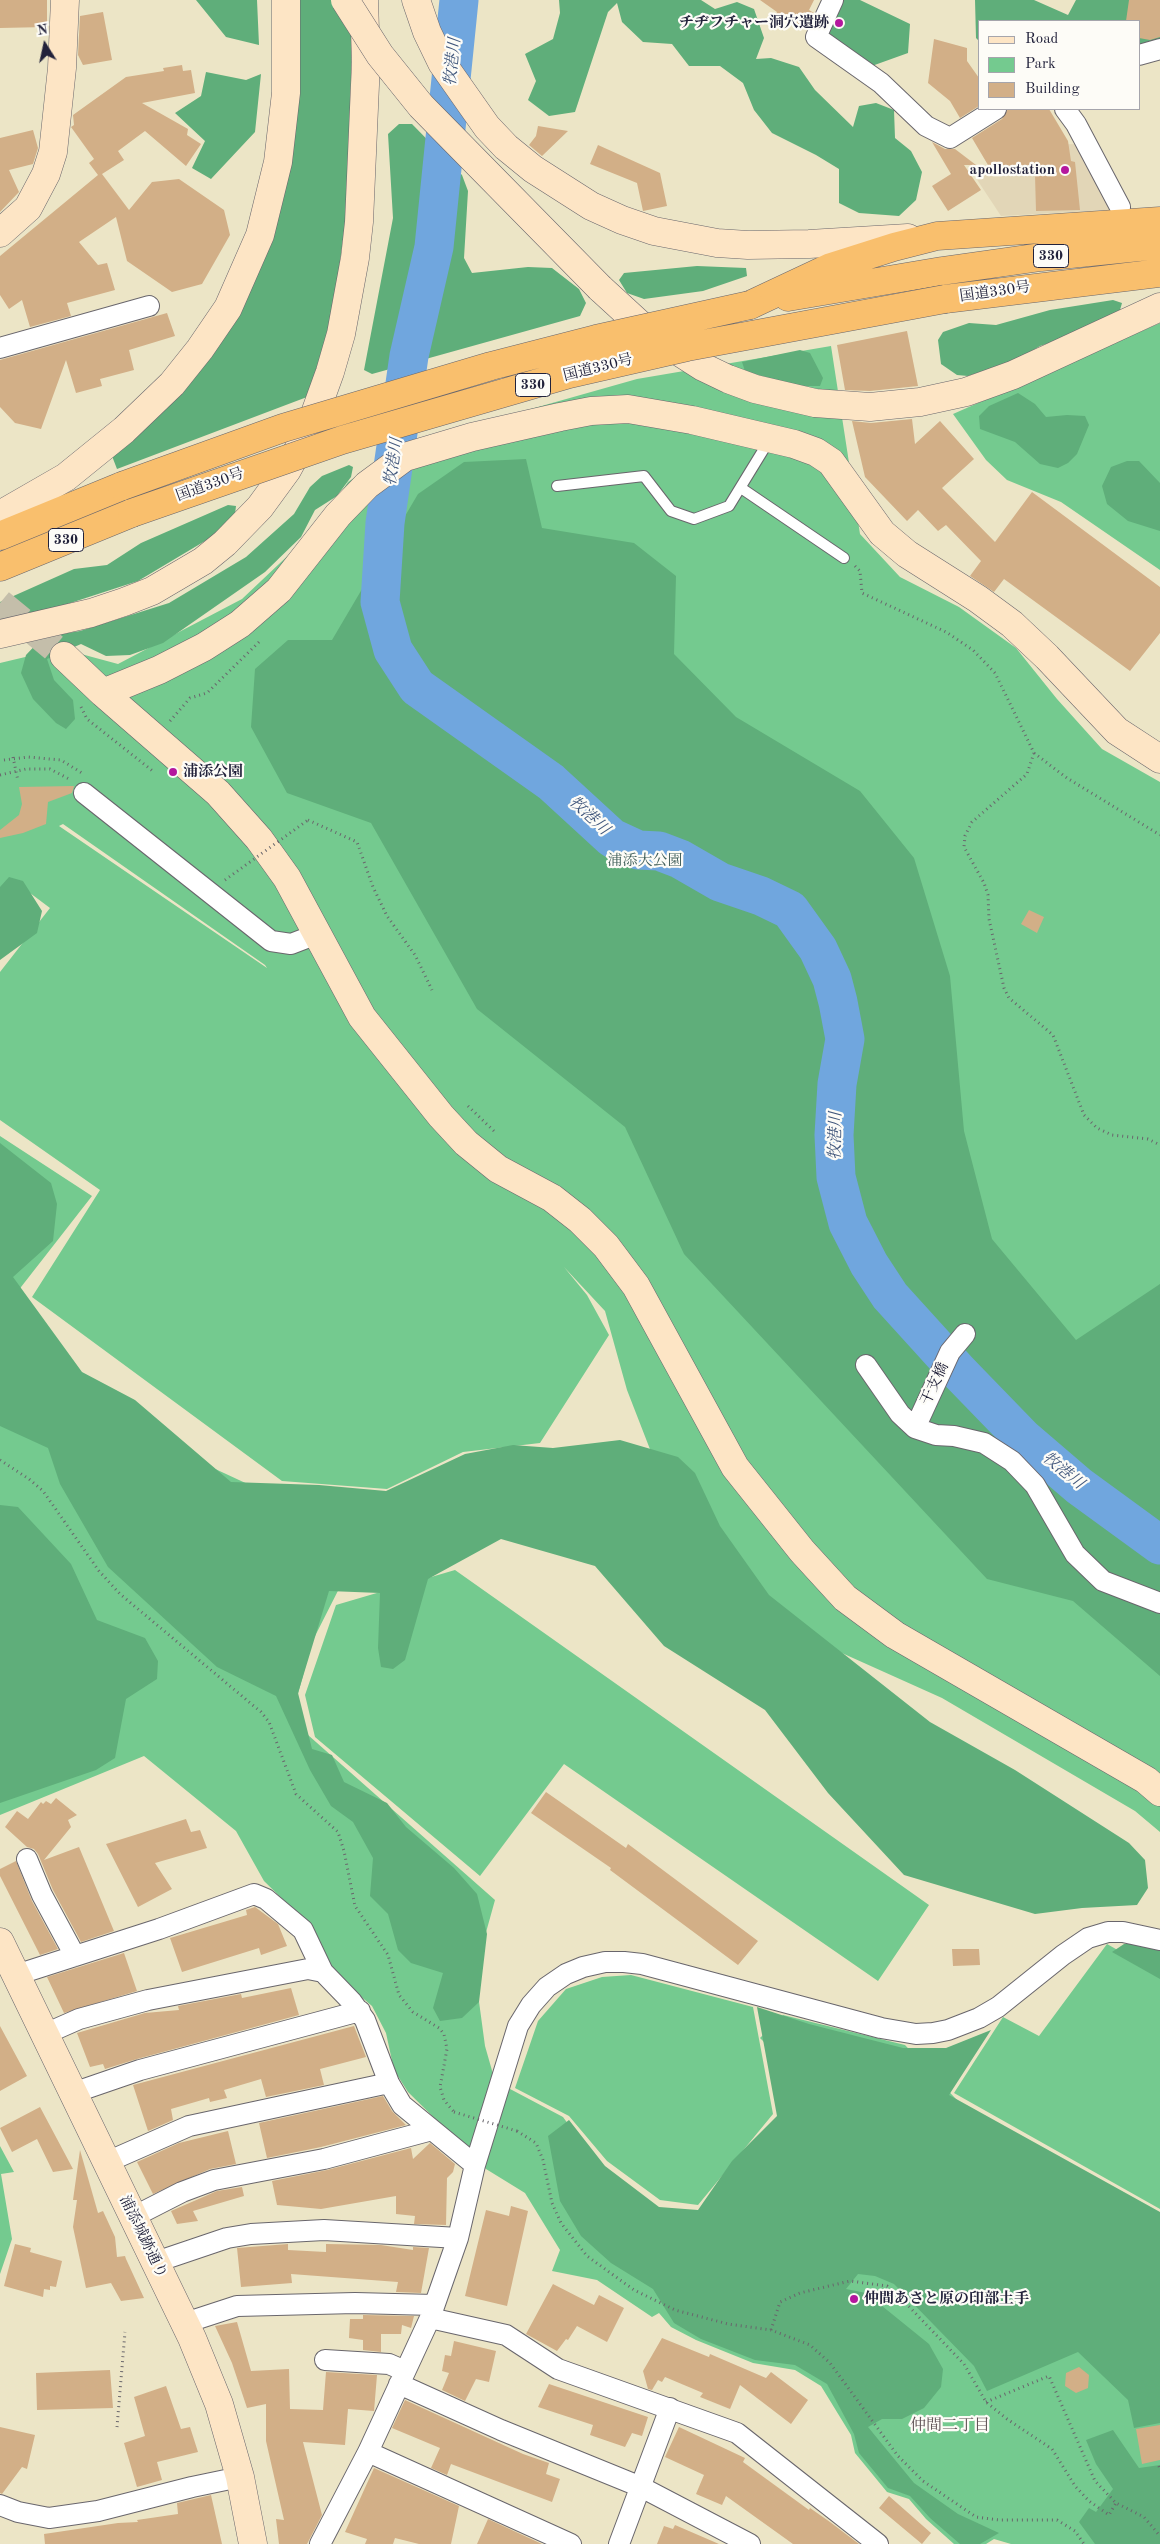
<!DOCTYPE html>
<html>
<head>
<meta charset="utf-8">
<style>
	body { margin:0 }
	#map { position:relative; width:1160px; height:2544px; overflow:hidden; background:#ece5c6; font-family:"Old Standard TT",serif }
	canvas { display:block }
	.legend { position:absolute; left:978px; top:20px; width:162px; height:90px; box-sizing:border-box; background:#fdfcf7; border:1px solid #a5a5ac; margin:0; padding:6px 9px; list-style:none; font-size:15px; color:#22223b }
	.legend li { display:flex; align-items:center; gap:10px; height:25px }
	.legend b { width:25px; border:1px solid #a5a5ac }
	.north { position:absolute; left:20px; top:20px; width:50px; height:50px; -webkit-text-stroke:4px #fdfcf7; paint-order:stroke; rotate:350deg; font-size:14px; font-weight:700; line-height:20px; text-align:center; color:#22223b }
	.north::after { content:''; display:block; margin:auto; width:18px; height:22px; background:#22223b; clip-path:polygon(50% 0,100% 100%,50% 72%,0 100%) }
</style>
</head>
<body>
<div id="map">
<canvas width="1160" height="2544"></canvas>
<ul class="legend">
<li><b style="height:6px;background:#fde5c5"></b>Road</li>
<li><b style="height:14px;background:#74ca8f"></b>Park</li>
<li><b style="height:14px;background:#d2af87"></b>Building</li>
</ul>
<div class="north">N</div>
</div>
<script>
const g = document.querySelector('canvas').getContext('2d');
g.lineJoin = 'round';
function fillPath(path, color) {
  g.fillStyle = color;
  g.fill(path, 'evenodd');
}
function poly(rows) {
  const path = new Path2D();
  for (const r of rows) {
    path.moveTo(r[0], r[1]);
    for (let i = 2; i < r.length; i += 2) path.lineTo(r[i], r[i + 1]);
  }
  return path;
}
function strokePath(path, color, width, dash) {
  g.strokeStyle = color;
  g.lineWidth = width;
  g.lineCap = dash ? 'butt' : 'round';
  g.setLineDash(dash || []);
  g.stroke(path);
}
function drawText(font, color, halo, rows, align = 'center') {
  g.font = font + ' "Old Standard TT","Noto Serif JP",serif';
  g.lineWidth = 4.5;
  g.setLineDash([]);
  g.textBaseline = 'middle';
  g.strokeStyle = halo;
  g.fillStyle = color;
  for (const [text, x, y, turn = 0] of rows) {
    g.save();
    g.translate(x, y);
    g.rotate((+turn || 0) * Math.PI / 180);
    g.textAlign = isNaN(turn) ? turn : align;
    if (halo) g.strokeText(text, 0, 0);
    g.fillText(text, 0, 0);
    g.restore();
  }
}
fillPath(poly([
	[1083,144,1109,210,1001,216,974,175,1022,145]
]), '#e2d6b7');
fillPath(poly([
	[1160,323,1160,570,1061,502,1007,480,986,460,953,414],
	[831,346,860,534,900,577,959,607,1016,648,1057,699,1102,749,1160,782,1160,1832,1135,1811,942,1698,824,1645,716,1561,667,1493,627,1390,605,1311,564,1267,587,1295,609,1335,540,1443,463,1452,387,1489,282,1481,32,1297,100,1190,0,1120,0,972,50,908,10,878,0,908,0,663,42,653,81,654,118,664,242,599,316,529,348,482,400,446,637,379],
	[63,824,265,965,267,968,59,826],
	[0,1136,92,1196,0,1314],
	[0,1331,142,1435,267,1493,349,1569,312,1642,291,1720,495,1900,475,1972,485,2046,495,2081,563,2117,640,2223,721,2246,813,2091,760,2038,783,2015,905,2045,1022,2169,1160,2251,1160,2544,1011,2544,994,2539,986,2544,954,2544,926,2519,909,2499,887,2492,855,2453,851,2435,821,2386,795,2370,753,2363,696,2340,671,2327,659,2313,652,2317,597,2280,552,2271,560,2250,525,2193,486,2169,408,2092,394,2070,386,2033,372,2006,339,1978,329,1964,312,1928,264,1881,236,1831,144,1756,0,1815],
	[455,1570,929,1905,878,1981,564,1764,480,1876,315,1737,305,1695,336,1605],
	[1107,1944,1160,1974,1160,2209,954,2093,1003,2017,1039,2036],
	[631,1975,753,2007,773,2114,698,2205,660,2200,607,2161,569,2116,515,2088,538,2021,566,1989,602,1977],
	[0,2146,14,2172,1,2174,12,2239,0,2274]
]), '#74ca8f');
fillPath(poly([
	[196,0,257,0,259,45,226,37],
	[296,0,331,0,352,36,348,202,333,314,320,365,307,397,117,469,112,456,241,305],
	[559,0,701,0,715,9,737,2,754,9,764,38,756,59,771,58,799,67,815,90,853,127,859,106,876,103,894,110,895,138,911,151,922,172,916,200,899,216,859,213,839,203,839,169,816,155,772,133,754,110,743,83,720,66,689,66,672,44,643,42,622,22,617,3,608,12,575,112,549,116,528,100,536,81,525,54,553,39,560,13],
	[840,0,860,0,910,24,908,53,869,67,823,35],
	[975,0,1034,0,1068,15,1076,0,1160,0,1160,41,1139,45,1139,21,979,21,979,41,976,38],
	[206,72,246,80,261,74,255,132,211,179,192,168,205,141,175,113,201,96],
	[399,124,412,124,462,175,468,191,464,258,472,273,528,267,552,268,579,289,586,303,580,316,372,374,364,370,393,218,388,134],
	[697,266,746,268,747,276,703,291,644,299,627,293,619,280,624,273],
	[1113,300,1122,303,1120,310,1086,331,1040,346,1015,361,968,376,957,375,941,364,938,340,943,332,969,323,996,325,1050,310],
	[800,350,810,353,823,378,820,386,799,386,745,371,742,362],
	[1018,393,1035,404,1046,417,1067,415,1085,416,1089,425,1077,454,1068,463,1058,468,1040,464,1015,442,980,429,979,416,989,406],
	[526,459,542,528,634,543,676,576,674,654,736,717,860,791,914,858,950,976,964,1131,992,1239,1076,1340,1160,1284,1160,1676,1073,1601,987,1579,684,1254,625,1127,477,1009,371,823,287,793,251,727,255,669,288,640,332,640,418,494,464,462],
	[1127,461,1139,461,1160,483,1160,531,1128,521,1107,504,1102,486,1111,467],
	[349,465,353,467,351,477,337,496,315,510,301,537,265,572,163,643,130,655,106,656,81,644,47,659,54,680,73,700,75,719,66,729,56,723,33,699,21,673,26,655,43,637,80,631,169,603,246,557,294,514,310,487,322,476],
	[228,505,236,506,235,514,210,538,138,581,55,608,0,619,0,602,74,569,107,565,141,543],
	[9,877,23,881,42,911,37,933,0,960,0,887],
	[0,1143,51,1183,57,1204,53,1241,13,1277,82,1372,135,1400,231,1482,319,1485,386,1491,465,1454,513,1445,553,1448,620,1440,678,1457,695,1473,720,1526,769,1595,930,1722,1015,1770,1129,1843,1145,1860,1148,1888,1137,1905,1082,1908,1035,1914,904,1875,828,1793,765,1710,664,1646,595,1566,501,1539,428,1579,405,1660,393,1669,381,1667,378,1648,380,1593,329,1591,298,1693,312,1749,332,1755,344,1782,387,1803,406,1827,454,1868,477,1894,487,1934,479,2002,462,2018,440,2021,433,2008,443,1973,411,1963,398,1950,388,1914,370,1896,373,1858,353,1822,331,1806,310,1770,276,1696,217,1667,108,1567,60,1484,48,1448,0,1426],
	[0,1505,18,1507,71,1564,97,1620,145,1638,158,1661,157,1679,126,1699,115,1758,96,1770,0,1803],
	[1149,1943,1160,1946,1160,1979,1112,1952,1124,1944],
	[757,2007,809,2024,903,2048,946,2048,991,2030,949,2095,1160,2212,1160,2423,1134,2428,1128,2400,1078,2352,987,2391,974,2366,894,2284,875,2276,858,2274,846,2289,866,2293,929,2344,943,2369,941,2387,924,2408,902,2419,882,2419,868,2427,914,2483,958,2514,999,2533,980,2544,960,2544,930,2518,910,2496,888,2488,859,2453,854,2434,827,2384,795,2365,755,2360,701,2339,674,2323,653,2289,611,2263,581,2236,560,2201,548,2136,569,2120,605,2166,659,2207,698,2210,732,2161,777,2116],
	[1113,2430,1139,2468,1160,2465,1160,2544,1095,2544,1079,2522,1089,2508,1096,2512,1113,2489,1096,2464,1086,2440]
]), '#5fae7a');
strokePath(poly([
	[459,0,434,247,409,356,385,523,380,602,393,650,417,687,551,782,612,838,638,850,659,851,680,859,720,882,761,896,790,910,818,949,832,979,838,1002,845,1039,837,1084,834,1135,836,1177,848,1223,869,1264,890,1296,959,1372,1023,1438,1079,1486,1160,1545]
]), '#70a6de', 39);
fillPath(poly([
	[0,0,47,0,47,27,0,28],
	[760,0,814,0,809,10,814,13,807,29,776,15,777,12],
	[1129,0,1160,0,1160,37,1150,40,1139,38,1139,21,1126,21],
	[103,12,112,60,83,65,78,55,80,16],
	[934,39,967,48,967,61,979,78,979,106,960,118,950,101,928,83],
	[182,65,183,71,191,70,195,93,142,103,188,129,187,135,201,144,186,166,145,131,118,151,124,160,102,174,129,210,152,182,179,179,224,210,230,235,202,284,172,292,127,261,116,217,79,242,98,265,107,263,115,290,67,303,71,316,30,327,22,300,9,309,0,295,0,256,98,175,89,163,94,159,71,127,74,125,73,115,126,77,164,71,163,68],
	[1008,109,1049,109,1068,141,1071,161,1075,162,1080,210,1036,211,1035,175,1023,175,1022,166,988,165,972,138,1002,119],
	[538,126,568,131,542,156,529,145,536,136],
	[33,130,38,148,33,164,9,170,19,192,0,212,0,138],
	[932,142,945,149,955,149,976,165,964,165,981,190,948,211,932,186,951,174],
	[598,145,660,173,667,206,643,211,637,183,590,164],
	[167,313,175,336,129,350,134,370,100,379,102,386,76,393,66,360,41,429,15,423,0,407,0,360],
	[907,331,918,386,870,391,845,390,837,345],
	[912,419,915,444,940,421,974,459,942,488,995,542,1032,492,1160,587,1160,633,1130,671,1004,579,994,592,970,576,981,561,946,525,938,531,918,510,907,521,865,477,852,421,871,423],
	[74,786,72,793,48,802,46,824,23,833,0,838,0,830,19,815,22,804,19,787],
	[1029,910,1044,917,1037,933,1021,924],
	[546,1792,626,1848,628,1844,758,1941,738,1965,610,1870,611,1868,531,1813],
	[56,1798,77,1815,68,1820,71,1827,44,1860,79,1847,114,1931,81,1942,53,1890,38,1854,34,1849,27,1847,5,1827,17,1811,28,1819,41,1802,43,1804,46,1801,51,1804],
	[186,1819,191,1832,200,1830,207,1848,155,1863,172,1889,138,1907,106,1844],
	[16,1861,32,1901,58,1949,40,1955,0,1876,0,1869],
	[255,1907,278,1924,287,1946,261,1955,259,1948,182,1972,170,1938,247,1915,246,1910],
	[952,1949,979,1949,980,1965,953,1966],
	[124,1953,137,1991,64,2013,47,1977],
	[291,1988,299,2015,137,2059,105,2069,103,2064,90,2067,77,2033,145,2013,179,2010,178,2006,241,1994,242,1998],
	[0,2026,27,2076,0,2091],
	[354,2026,366,2057,320,2069,324,2085,266,2097,261,2079,224,2090,227,2098,210,2102,209,2098,171,2109,173,2120,148,2131,133,2085],
	[383,2096,392,2111,406,2125,321,2147,267,2158,259,2123],
	[40,2107,73,2169,53,2172,37,2139,12,2152,0,2128],
	[228,2131,236,2164,210,2169,153,2194,137,2162,179,2143],
	[430,2143,455,2164,453,2172,447,2178,446,2225,414,2224,415,2216,396,2214,396,2196,321,2209,277,2205,272,2181,327,2170,411,2148,413,2159],
	[80,2150,98,2213,103,2211,115,2237,117,2257,125,2256,126,2259,144,2298,121,2301,111,2283,86,2288,73,2227,77,2200,73,2200],
	[242,2187,244,2196,193,2211,198,2221,177,2224,171,2211,217,2191],
	[511,2206,528,2211,507,2306,465,2296,486,2210,509,2216],
	[15,2244,31,2248,30,2252,62,2261,56,2287,50,2286,50,2290,44,2289,43,2297,4,2286],
	[288,2244,288,2250,326,2252,326,2244,381,2245,413,2250,413,2247,429,2248,421,2293,396,2292,398,2282,291,2274,292,2283,241,2287,237,2248],
	[553,2284,594,2305,599,2295,624,2308,607,2342,577,2326,568,2340,566,2339,557,2351,526,2334],
	[363,2315,414,2316,411,2328,402,2325,401,2334,381,2334,381,2352,363,2350,363,2340,349,2338,350,2319,363,2319],
	[237,2322,251,2371,289,2369,290,2409,323,2410,326,2372,377,2375,374,2411,348,2409,345,2445,303,2442,322,2515,307,2544,279,2544,276,2519,284,2520,266,2441,266,2404,247,2408,232,2363,215,2326],
	[662,2338,709,2357,710,2354,766,2378,771,2372,808,2400,791,2424,740,2385,730,2409,700,2397,703,2393,665,2377,662,2382,658,2380,652,2390,648,2389,643,2371],
	[454,2341,496,2351,489,2382,476,2379,465,2401,442,2390,449,2373,442,2371,445,2355,451,2356],
	[1079,2367,1089,2375,1088,2388,1076,2393,1065,2386,1066,2373],
	[110,2370,113,2408,37,2410,36,2373],
	[549,2384,648,2417,642,2436,632,2433,625,2447,590,2435,593,2425,538,2407],
	[166,2386,181,2429,190,2427,198,2452,157,2462,162,2480,137,2487,124,2443,145,2436,134,2397],
	[405,2400,523,2454,549,2463,546,2474,560,2479,552,2502,451,2464,447,2475,431,2468,440,2448,392,2428],
	[1160,2425,1160,2460,1142,2464,1136,2429],
	[0,2427,35,2435,27,2469,22,2467,2,2494,0,2493],
	[679,2427,745,2458,743,2462,809,2510,810,2508,830,2522,859,2544,793,2544,726,2496,722,2505,696,2494,704,2475,665,2457],
	[374,2468,459,2506,451,2544,419,2544,395,2538,393,2544,365,2544,367,2539,345,2532],
	[211,2495,222,2544,45,2544,44,2534,118,2523,138,2522,137,2520,178,2514,177,2503],
	[889,2496,931,2533,922,2544,879,2508],
	[488,2519,542,2544,477,2544],
	[675,2525,719,2544,657,2544,664,2526,673,2529]
]), '#d2af87');
strokePath(poly([
	[0,603,64,656]
]), '#c4beaa', 28, [28, 14]);
const lane = poly([
	[557,486,644,476,671,511,694,519,729,506,770,439],
	[741,488,844,558]
]);
const street = poly([
	[833,0,816,37,881,83,926,126,950,138,996,109],
	[1139,55,1160,49],
	[1065,109,1076,124,1120,207],
	[0,348,149,306],
	[84,793,271,941,291,944,317,934],
	[866,1365,900,1414,915,1428,936,1435,954,1436,984,1443,1012,1461,1035,1485,1075,1554,1103,1581,1160,1603],
	[915,1428,950,1352,965,1334],
	[27,1859,42,1895,75,1956],
	[16,1975,159,1929,254,1894,266,1899,303,1930,323,1972],
	[45,2034,79,2019,148,2000,308,1969,323,1972,352,2002,365,2020,389,2083,402,2105,475,2165],
	[73,2093,140,2070,360,2011],
	[107,2162,189,2126,389,2083],
	[133,2217,182,2192,214,2180,324,2159,432,2130],
	[156,2262,227,2238,251,2234,324,2230,458,2238],
	[430,2318,506,2335,558,2369,737,2433,878,2544],
	[185,2323,237,2306,355,2303,434,2305],
	[325,2360,389,2364,405,2371],
	[399,2384,501,2430,641,2487,750,2544],
	[368,2452,571,2544],
	[0,2505,18,2512,49,2518,98,2511,192,2487,240,2477],
	[320,2544,368,2452,430,2318,458,2238,475,2165,518,2026,531,2005,547,1987,566,1974,583,1967,605,1962,624,1962,642,1964,881,2028,916,2034,933,2033,948,2030,979,2018,998,2007,1063,1955,1088,1938,1108,1932,1123,1932,1160,1940],
	[619,2544,670,2408]
]);
const secondary = poly([
	[416,0,427,32,442,63,487,127,506,147,533,169,591,206,622,220,654,231,717,243,748,245,809,244,908,238],
	[0,233,28,208,46,174,53,152,62,68,65,0],
	[600,288,648,332,703,367,728,379,755,389,815,403,870,407,920,402,966,392,1013,375,1160,307],
	[0,515,66,477,124,430,172,384,200,349,228,308,260,235,278,162,286,93,286,0],
	[0,634,91,613,124,602,152,591,203,561,225,543,260,507,287,470,309,430,330,372,341,334,355,258,359,222,366,62,364,0],
	[64,656,103,693,218,793,259,839,287,878,362,1017,441,1116,466,1143,498,1169,552,1198,580,1220,606,1246,636,1286,735,1467,802,1551,845,1598,895,1635,1146,1780,1160,1792],
	[103,693,159,670,204,647,240,624,279,590,338,515,367,485,405,457,472,437,560,417,591,411,628,409,692,420,794,444,816,452,831,462,882,533,907,554,978,599,1012,624,1047,657,1117,731,1160,759],
	[0,1942,192,2338,219,2404,240,2477,253,2544]
]);
const highway = poly([
	[788,297,942,271,1041,257,1160,245],
	[945,299,1160,273],
	[750,305,831,267,894,247,937,236,1160,221],
	[0,536,122,486],
	[0,567,132,513]
]);
strokePath(lane, '#69666c', 12);
strokePath(street, '#69666c', 22);
strokePath(secondary, '#69666c', 29);
strokePath(highway, '#69666c', 29);
strokePath(poly([
	[855,566,860,571,862,593,946,632,973,650,995,673,1034,753,1027,774,972,822,965,836,964,847,984,883,988,895,989,919,1004,988,1009,998,1053,1035,1084,1115,1097,1128,1112,1135,1148,1139,1160,1145],
	[81,707,87,719,154,772],
	[170,721,190,698,207,693,259,642],
	[1034,753,1067,778,1160,835],
	[13,757,18,781],
	[4,760,28,757,61,760,82,773],
	[0,775,26,769,50,769,71,780],
	[308,820,357,842,373,887,387,916,415,955,432,990],
	[468,1106,496,1133],
	[0,1460,29,1479,43,1491,99,1571,120,1594,261,1712,269,1722,296,1794,338,1832,344,1851,355,1906,388,1955,399,1995,413,2012,439,2028,444,2034,447,2049,440,2087,444,2100,454,2112],
	[517,2131,536,2143,543,2160,552,2203,561,2223,587,2256,634,2290,675,2310,728,2324,771,2330,810,2345,830,2363,898,2456,923,2481,976,2517,999,2520,1057,2520,1075,2531,1084,2544],
	[771,2330,780,2302,800,2293,850,2281,887,2286,896,2293,964,2364,986,2402,1007,2419,1052,2449,1075,2486,1089,2501,1109,2515,1116,2503],
	[986,2402,1049,2376,1095,2481,1116,2503,1144,2517,1160,2536],
	[117,2427,125,2332],
	[1159,2466,1160,2469]
]), '#69666c', 3, [1, 4]);
strokePath(lane, '#fff', 10);
strokePath(street, '#fff', 20);
strokePath(secondary, '#fde5c5', 28);
strokePath(highway, '#f9bf6d', 28);
const secondaryBridge = poly([
	[345,0,380,55,421,106,600,288]
]);
const highwayBridge = poly([
	[122,486,283,428,491,366,596,339,750,305],
	[132,513,342,440,569,374,687,347,945,299]
]);
strokePath(secondaryBridge, '#69666c', 29, []);
strokePath(highwayBridge, '#69666c', 29, []);
strokePath(poly([
	[225,880,308,820],
	[454,2112,517,2131]
]), '#69666c', 3, [1, 4]);
strokePath(secondaryBridge, '#fde5c5', 28);
strokePath(highwayBridge, '#f9bf6d', 28);
for (const [x, y, r, color] of [
	[839,23,5,"#b5179e"],
	[1065,170,5,"#b5179e"],
	[173,772,5,"#b5179e"],
	[854,2299,5,"#b5179e"]
]) {
  const dot = new Path2D();
  dot.arc(x, y, r, 0, 2 * Math.PI);
  g.fillStyle = color;
  g.fill(dot);
  strokePath(dot, '#fdfcf7', 2);
}
for (const [x, y, w] of [
	[1051,256,35],
	[533,385,35],
	[66,540,35]
]) {
  const box = new Path2D();
  box.roundRect(x - w / 2, y - 11.5, w, 23, 4);
  g.fillStyle = '#fdfcf7';
  g.fill(box);
  strokePath(box, '#22223b', 1);
}
drawText('bold 14px', '#22223b', null, [
	["330",1051,256],
	["330",533,385],
	["330",66,540]
]);
drawText('bold 15px', '#22223b', '#fdfcf7', [
	["チヂフチャー洞穴遺跡",829,23],
	["apollostation",1055,170],
	["浦添公園",183,772,"left"],
	["仲間あさと原の印部土手",864,2299,"left"]
], 'right');
drawText('15px', '#22223b', '#fdfcf7', [
	["国道330号",995,292,-8],
	["国道330号",598,368,-14],
	["国道330号",210,485,-20],
	["干支橋",935,1384,-65],
	["浦添城跡通り",143,2237,64]
]);
drawText('15px', '#3f5d58', '#fdfcf7', [
	["浦添大公園",645,861]
]);
drawText('italic 16px', '#41577c', '#fdfcf7', [
	["牧港川",453,62,-84],
	["牧港川",394,462,-82],
	["牧港川",589,816,43],
	["牧港川",836,1136,-89],
	["牧港川",1063,1471,39]
]);
drawText('16px', '#605356', '#fdfcf7', [
	["仲間二丁目",950,2426]
]);
</script>
</body>
</html>
